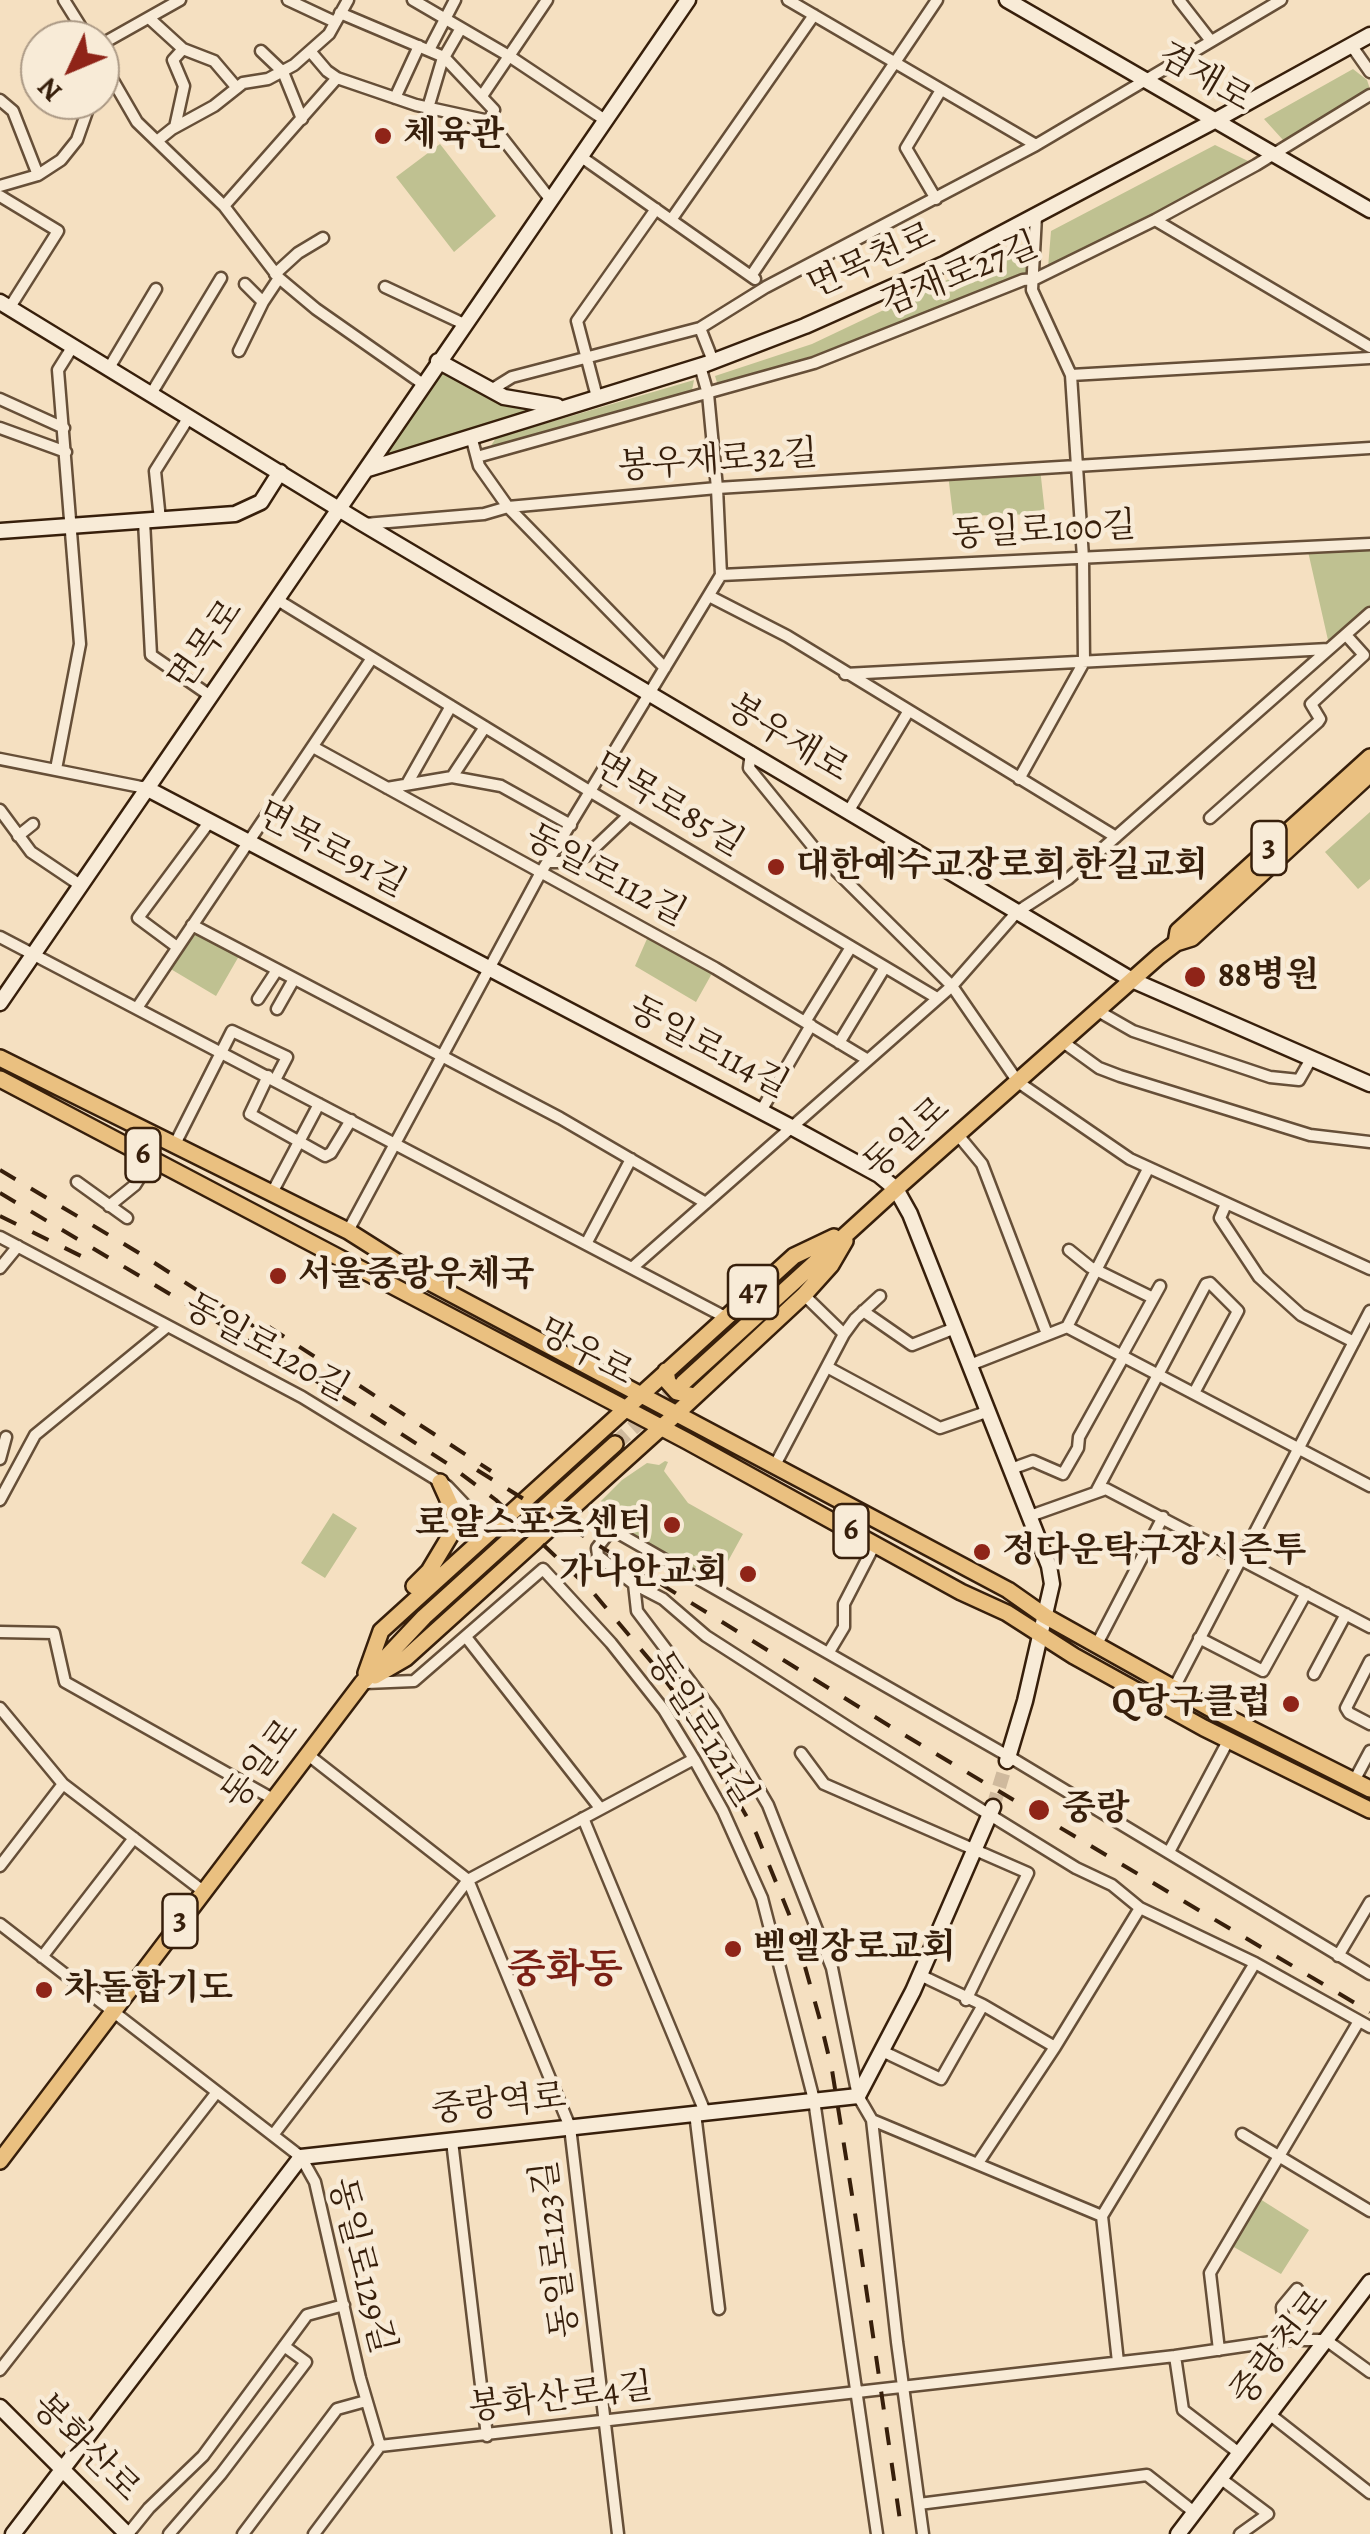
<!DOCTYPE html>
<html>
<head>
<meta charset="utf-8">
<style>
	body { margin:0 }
	#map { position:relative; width:1370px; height:2534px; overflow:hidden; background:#f5e0c1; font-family:Alegreya,serif }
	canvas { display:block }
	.north { position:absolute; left:20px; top:20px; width:100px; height:100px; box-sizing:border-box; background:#f8ebd7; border:2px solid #ab9985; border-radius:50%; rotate:226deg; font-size:28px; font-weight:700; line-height:40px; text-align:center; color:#371f0b }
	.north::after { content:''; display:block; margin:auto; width:35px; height:45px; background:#8f2418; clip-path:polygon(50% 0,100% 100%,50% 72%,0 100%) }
</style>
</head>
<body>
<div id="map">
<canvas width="1370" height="2534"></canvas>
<div class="north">N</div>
</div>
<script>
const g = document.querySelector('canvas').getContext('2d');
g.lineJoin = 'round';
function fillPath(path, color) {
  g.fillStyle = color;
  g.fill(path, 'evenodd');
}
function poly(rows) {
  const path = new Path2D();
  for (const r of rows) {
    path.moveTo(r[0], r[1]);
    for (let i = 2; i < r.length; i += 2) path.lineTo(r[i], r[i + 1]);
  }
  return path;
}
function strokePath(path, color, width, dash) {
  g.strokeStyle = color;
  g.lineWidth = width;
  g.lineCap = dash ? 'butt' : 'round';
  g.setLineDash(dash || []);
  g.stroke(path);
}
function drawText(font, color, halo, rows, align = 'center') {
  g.font = font + ' Alegreya,"Noto Serif KR",serif';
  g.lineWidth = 9;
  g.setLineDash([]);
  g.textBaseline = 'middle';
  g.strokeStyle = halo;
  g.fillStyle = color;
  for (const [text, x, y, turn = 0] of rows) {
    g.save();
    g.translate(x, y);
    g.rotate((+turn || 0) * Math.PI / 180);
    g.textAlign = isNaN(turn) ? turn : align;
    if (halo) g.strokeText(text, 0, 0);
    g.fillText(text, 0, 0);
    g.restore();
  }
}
fillPath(poly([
	[1353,69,1367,80,1370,89,1283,140,1264,119],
	[440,144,496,216,454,252,396,177],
	[1215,145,1248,161,1156,214,1048,268,1051,231],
	[1027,242,1029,272,815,355,718,386,715,376,812,344],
	[438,361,491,390,563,407,368,470],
	[694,380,691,396,490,447,496,438],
	[1040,468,1045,514,953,516,948,474],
	[1370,544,1370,613,1330,649,1307,547],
	[1370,812,1370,879,1358,889,1325,852],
	[193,929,239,956,216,996,169,968],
	[650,932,715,968,696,1002,635,966],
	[665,1461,668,1462,664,1471,688,1503,743,1534,716,1583,602,1516,607,1509,601,1501,622,1480,647,1463,659,1465],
	[333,1513,357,1528,325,1578,301,1563],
	[1260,2199,1309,2230,1281,2274,1232,2246]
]), '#bfc191');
strokePath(poly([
	[993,1807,1007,1761]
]), '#cfb99d', 14, [14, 7]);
strokePath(poly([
	[615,1444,683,1383]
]), '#cfb99d', 15, [15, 8]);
const street = poly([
	[64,0,89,40],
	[288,0,335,22],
	[413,0,509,56,605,120],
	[788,0,1036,145],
	[1179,0,1211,41],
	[340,13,444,57,494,110,489,121,550,199],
	[149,18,183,49,214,61,237,88],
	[100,45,180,0],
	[1351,45,1370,72],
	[429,50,455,0],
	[261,51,283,72,302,119],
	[310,51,327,71,337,78],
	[100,58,137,122,224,206,279,278,316,309,423,384],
	[482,96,547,0],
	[395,98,419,46],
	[0,100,13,111,38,175],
	[428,108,442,61,461,28],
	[175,127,184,86,173,60,183,49],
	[157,141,172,129,214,106,243,83,268,79,294,65,329,34,348,0],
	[580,156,755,279],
	[0,186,38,175,61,160,77,140,91,100],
	[0,196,58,231,10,307],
	[936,199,906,148,941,90],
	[224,206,337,78,416,105,489,121],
	[671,220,814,15],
	[1155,220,1370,347],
	[275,274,298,253,323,238],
	[751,276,937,0],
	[245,284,263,302,279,278],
	[385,287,464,324],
	[700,328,713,361],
	[239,351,263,302],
	[109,368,156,289],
	[1071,375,1370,358],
	[491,390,512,377,700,328,766,287,1036,145,1281,0],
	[151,394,221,278],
	[597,397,577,321,656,209],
	[0,399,64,428],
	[0,428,66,452],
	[471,436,479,466,508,507,665,668],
	[477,457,814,363,1023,280,1035,279,1155,220,1256,165,1370,95],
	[160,520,155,471,189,417],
	[144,521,151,655,209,695],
	[365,524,484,514,508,507,717,488,1370,448],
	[721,575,1370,544],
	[709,596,787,636,1116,837],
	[276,599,591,792,937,998],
	[845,674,1329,649],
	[313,747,715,968,868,1060],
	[751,752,749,768,819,854,952,986,1018,1082,1130,1159,1370,1269],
	[0,759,146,788],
	[56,769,80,644,58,370,73,346],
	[452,777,485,727],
	[1019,779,1084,662,1083,558,1071,375,1032,290,1036,216],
	[407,784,451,706],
	[387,788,452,777,501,786,571,825],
	[0,810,31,852,80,885],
	[848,812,908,712],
	[1210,818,1318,722,1320,719,1311,704,1364,655,1346,635],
	[18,836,33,824],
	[548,862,565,862,586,856,629,815],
	[192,925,560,1118,706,1203],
	[0,937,725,1317],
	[177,947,138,918,210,821],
	[258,999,277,970],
	[137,1008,372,658],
	[277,1009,294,979],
	[1098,1011,1133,1031,1270,1077,1299,1080,1311,1059],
	[805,1022,851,947],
	[1063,1042,1099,1068,1120,1076,1310,1135,1370,1142],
	[839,1043,885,967],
	[268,1076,250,1114,325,1156,331,1153,351,1120],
	[761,1111,811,1025],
	[958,1135,982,1164,1047,1334],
	[175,1144,232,1031,287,1057,275,1080],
	[77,1182,127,1218],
	[273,1191,319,1104],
	[1226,1204,1220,1218,1259,1277,1301,1315,1354,1342],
	[109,1206,135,1185,151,1160],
	[348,1231,540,874,721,575,717,488,708,394,700,366],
	[0,1237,302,1397,447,1486,482,1523,492,1528],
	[586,1244,631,1159],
	[1069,1250,1090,1267,1153,1298],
	[0,1268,18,1246],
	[632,1268,952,986,1017,912,1068,879,1370,613],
	[863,1311,912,1345,955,1328],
	[1067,1327,1370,1486],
	[844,1334,855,1319,880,1296],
	[1122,1355,1160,1286],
	[970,1365,1067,1327,1148,1169],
	[827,1367,940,1428,989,1411],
	[0,1459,6,1437],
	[774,1467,844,1334,804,1295],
	[1011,1469,1033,1461,1063,1474,1078,1448,1079,1437,1124,1356],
	[1097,1490,1206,1284,1210,1283,1238,1311,1194,1393],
	[0,1500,35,1435,168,1326],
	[1030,1516,1106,1489,1370,1627],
	[634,1584,637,1611,714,1713,768,1805,832,1968,858,2096,872,2120,897,2342,923,2534],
	[0,1632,54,1633,65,1682,273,1799],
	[466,1637,600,1808],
	[1199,1638,1263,1671,1306,1593],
	[1097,1644,1163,1517],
	[829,1652,844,1627,844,1604,875,1544],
	[1370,1661,1346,1708,1349,1713,1370,1724],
	[1314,1674,1346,1614],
	[366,1683,414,1681,543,1569,611,1643,664,1710,694,1759,723,1811,762,1898,814,2100,877,2534],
	[1174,1688,1370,1311],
	[0,1708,63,1784,203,1891],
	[801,1753,824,1784,1028,1873,966,2000],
	[307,1754,468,1880,570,2127,618,2534],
	[1354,1781,1370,1751],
	[583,1818,705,2112],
	[1169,1852,1228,1741],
	[0,1866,63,1784],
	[0,1924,301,2157,315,2182,360,2378,380,2446],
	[1338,1956,1370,1902],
	[42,1957,134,1838],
	[1370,1974,1008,1756,618,1533,608,1534,597,1548,598,1556,634,1584,663,1599,706,1636,857,1733,1076,1868,1112,1885,1140,1908,1255,1963,1370,2027],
	[920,1975,983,2005,1055,2047],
	[882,2051,941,2079,983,2005],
	[695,2113,719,2309],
	[872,2120,1102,2216],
	[1242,2134,1370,2211],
	[273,2135,468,1880,694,1759],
	[452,2141,487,2436],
	[978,2163,1055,2047,1140,1908],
	[1285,2340,1282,2307,1297,2289],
	[1219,2350,1210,2273,1359,2021],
	[1175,2356,1183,2410,1239,2453],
	[1118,2362,1102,2216,1255,1963],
	[0,2370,217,2092],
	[1268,2413,1370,2493],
	[1220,2478,1268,2514,1240,2534],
	[919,2504,1147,2475,1194,2512],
	[128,2534,149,2508,203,2456,307,2315,344,2305],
	[169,2534,221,2474,306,2362,284,2346],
	[243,2534,337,2409,366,2401],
	[314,2534,380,2446,1175,2356,1285,2340,1326,2340,1370,2372]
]);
const secondary = poly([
	[1007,0,1370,210],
	[0,302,360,522,1132,980,1370,1084],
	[438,361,504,397,557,406],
	[368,469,706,364,805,326,944,264,1216,120,1370,35],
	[0,531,235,514,261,502,280,472],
	[146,788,793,1128,879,1175,896,1189,910,1214,1049,1566,1052,1584,1025,1701,1007,1761],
	[0,1003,688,0],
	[0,2407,127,2534],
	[13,2534,301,2157,858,2096,913,1991,993,1807],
	[1178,2534,1370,2282]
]);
const primary = poly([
	[1176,943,1178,931,1370,757],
	[0,1058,348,1231,427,1281,1008,1590,1045,1616,1213,1710,1370,1789],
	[0,1079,687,1441,961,1592,1007,1613,1074,1656,1204,1728,1370,1810],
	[666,1371,668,1382,677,1392,694,1396],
	[683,1383,896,1189,1159,956,1176,943,1192,938,1370,774],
	[414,1586,429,1571,453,1531,454,1513,440,1482],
	[366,1673,381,1631,794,1256,834,1237],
	[375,1676,406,1658,675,1415,804,1295,831,1265,845,1241],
	[0,2161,362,1683,424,1617,615,1444]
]);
strokePath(street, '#664f38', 15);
strokePath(secondary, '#371f0b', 19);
strokePath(primary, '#371f0b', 20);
strokePath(street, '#f8ebd7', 10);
strokePath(secondary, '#f8ebd7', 14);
strokePath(primary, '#eac080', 15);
strokePath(poly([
	[0,1170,139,1253,275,1340],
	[0,1193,353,1403,448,1464,496,1500,591,1590,654,1665,682,1703,756,1833,793,1924,820,2020,832,2070,857,2226,902,2534],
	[0,1216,85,1258],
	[269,1327,491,1471],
	[477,1470,901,1733,1370,2012]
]), '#371f0b', 4, [18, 18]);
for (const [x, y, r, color] of [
	[383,136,10,"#8f2418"],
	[776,867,10,"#8f2418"],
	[1195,977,12,"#8f2418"],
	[278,1276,10,"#8f2418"],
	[672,1525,10,"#8f2418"],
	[982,1552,10,"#8f2418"],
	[748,1574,10,"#8f2418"],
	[1291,1704,10,"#8f2418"],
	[1039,1810,12,"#8f2418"],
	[733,1949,10,"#8f2418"],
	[44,1990,10,"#8f2418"]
]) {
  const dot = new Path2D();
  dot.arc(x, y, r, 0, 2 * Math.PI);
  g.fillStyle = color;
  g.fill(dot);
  strokePath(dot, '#f8ebd7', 4);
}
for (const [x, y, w] of [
	[1269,848,35],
	[143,1155,35],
	[753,1292,50],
	[851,1531,35],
	[180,1921,35]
]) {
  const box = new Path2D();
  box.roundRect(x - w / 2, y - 27, w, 54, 8);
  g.fillStyle = '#f8ebd7';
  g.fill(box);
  strokePath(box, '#371f0b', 2.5);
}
drawText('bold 32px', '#371f0b', null, [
	["3",1269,848],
	["6",143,1155],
	["47",753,1292],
	["6",851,1531],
	["3",180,1921]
]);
drawText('35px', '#371f0b', '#f8ebd7', [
	["겸재로",1204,79,30],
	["면목천로",872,262,-24],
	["겸재로27길",960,276,-22],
	["봉우재로32길",718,462,-4],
	["동일로100길",1044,532,-3],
	["면목로",207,646,-55],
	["봉우재로",787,740,31],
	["면목로85길",668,806,31],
	["면목로91길",331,851,28],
	["동일로112길",605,877,28],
	["동일로114길",708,1049,28],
	["동일로",908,1139,-42],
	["동일로120길",266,1349,29],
	["망우로",585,1354,28],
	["동일로121길",701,1730,58],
	["동일로",262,1765,-53],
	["중랑역로",499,2105,-6],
	["동일로123길",557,2249,-97],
	["동일로129길",360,2266,76],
	["중랑천로",1281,2349,-52],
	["봉화산로4길",561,2399,-7],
	["봉화산로",85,2449,45]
]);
drawText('bold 35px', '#371f0b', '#f8ebd7', [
	["체육관",403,136],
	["대한예수교장로회 한길교회",796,867],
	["88병원",1218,977],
	["서울중랑우체국",298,1276],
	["로얄스포츠센터",652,1525,"right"],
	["정다운탁구장시즌투",1002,1552],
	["가나안교회",728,1574,"right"],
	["Q당구클럽",1271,1704,"right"],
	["중랑",1062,1810],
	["벧엘장로교회",753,1949],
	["차돌합기도",64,1990]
], 'left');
drawText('bold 40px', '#7a1f14', '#f8ebd7', [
	["중화동",565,1972]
]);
</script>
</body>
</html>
